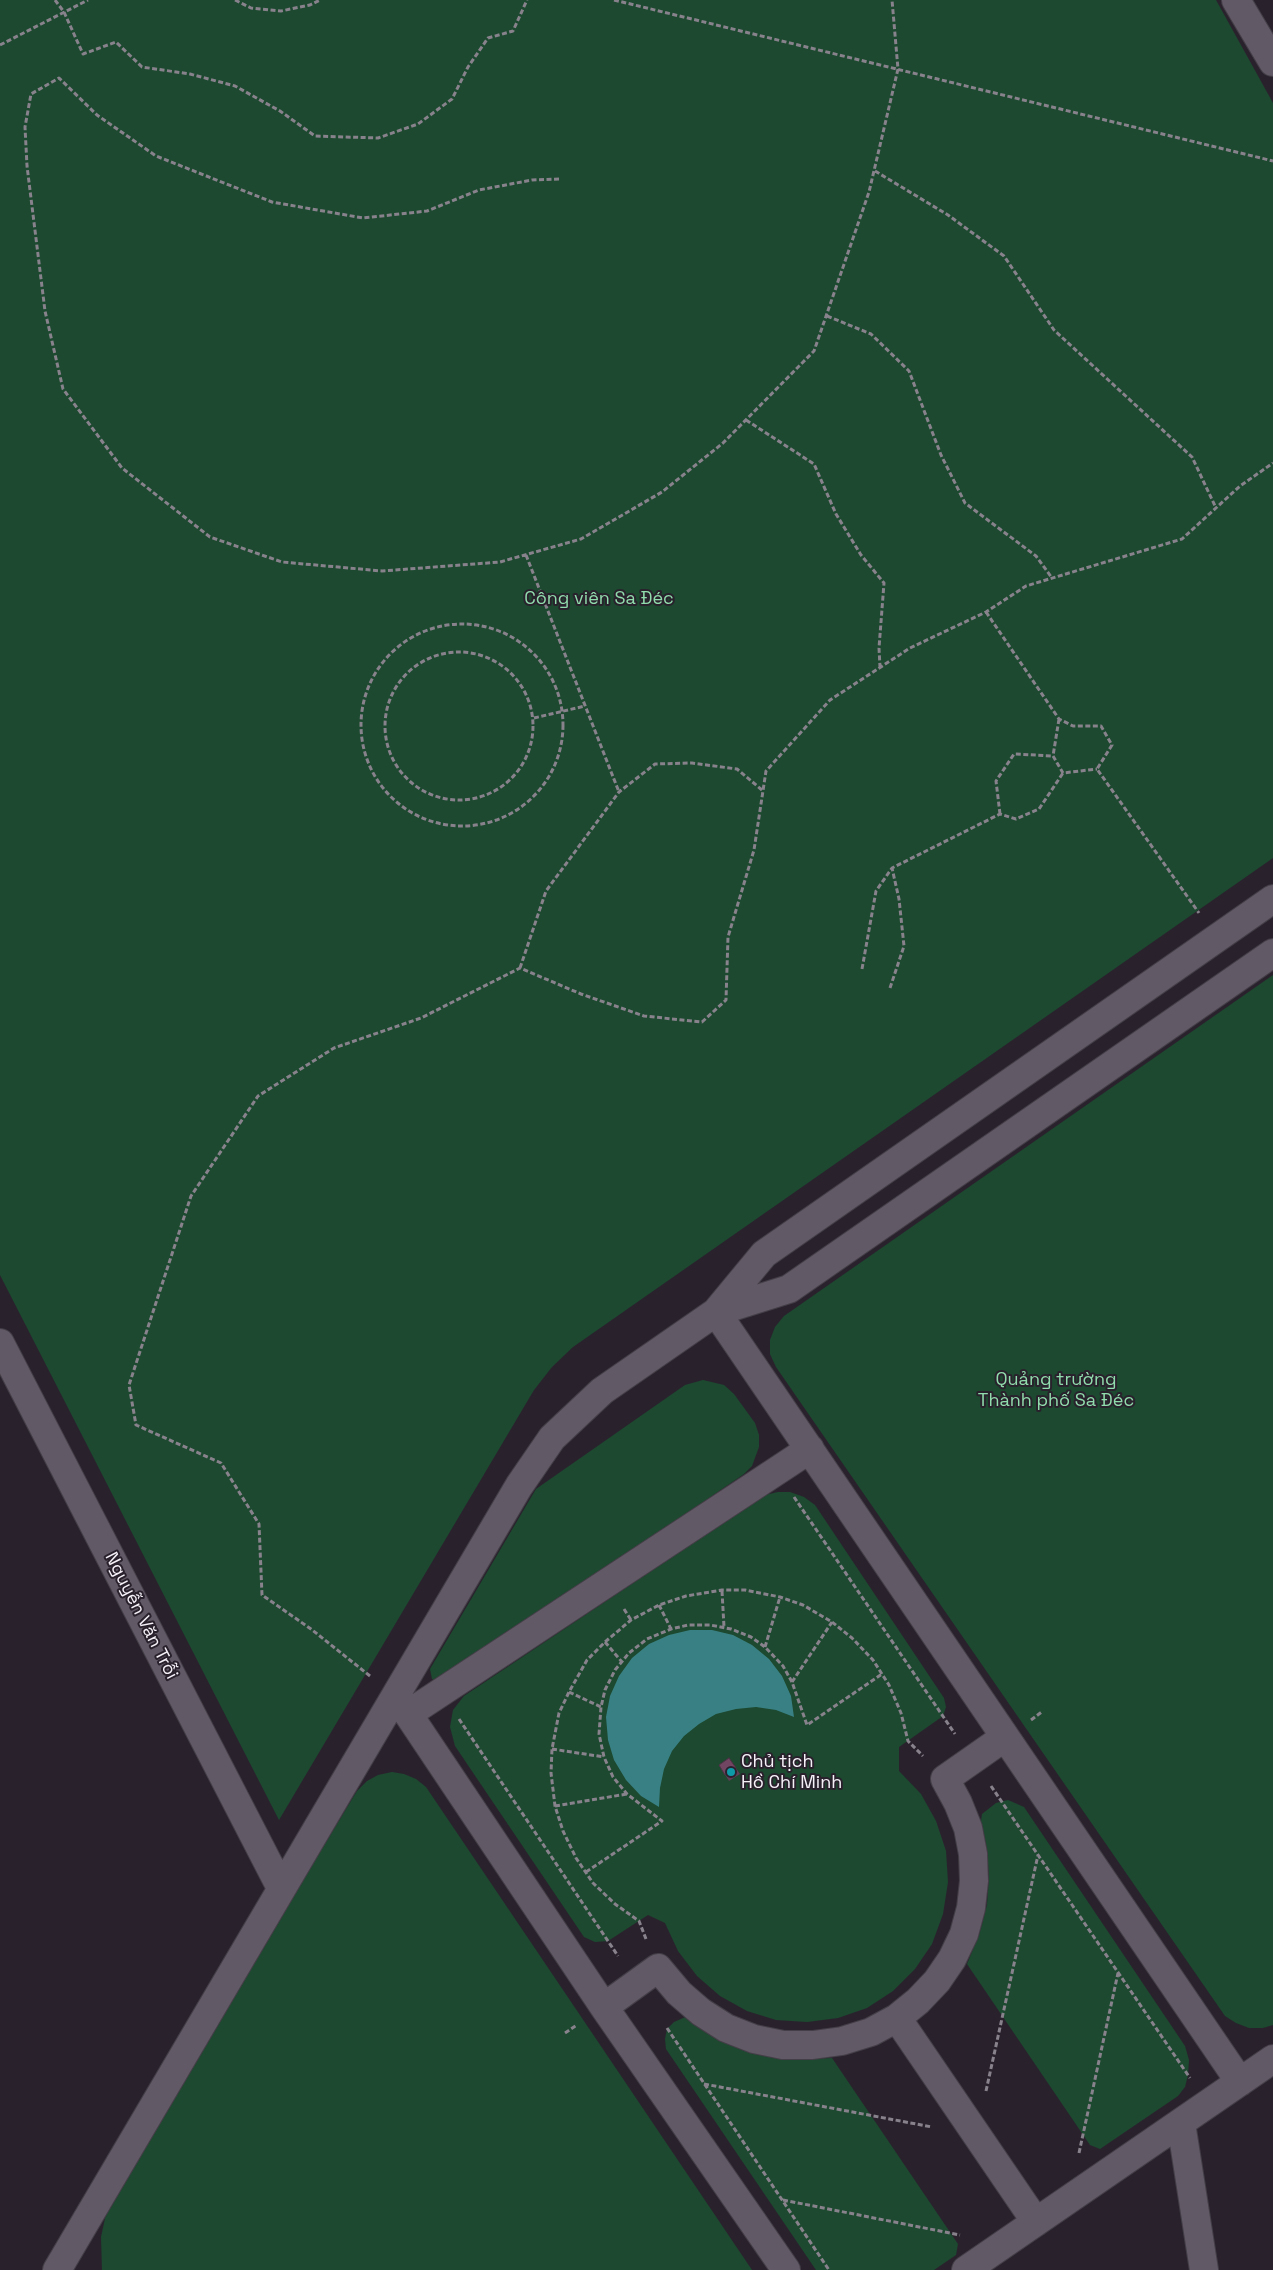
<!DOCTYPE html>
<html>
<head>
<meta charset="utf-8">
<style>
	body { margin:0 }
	canvas { display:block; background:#29222d }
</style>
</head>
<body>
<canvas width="1273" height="2270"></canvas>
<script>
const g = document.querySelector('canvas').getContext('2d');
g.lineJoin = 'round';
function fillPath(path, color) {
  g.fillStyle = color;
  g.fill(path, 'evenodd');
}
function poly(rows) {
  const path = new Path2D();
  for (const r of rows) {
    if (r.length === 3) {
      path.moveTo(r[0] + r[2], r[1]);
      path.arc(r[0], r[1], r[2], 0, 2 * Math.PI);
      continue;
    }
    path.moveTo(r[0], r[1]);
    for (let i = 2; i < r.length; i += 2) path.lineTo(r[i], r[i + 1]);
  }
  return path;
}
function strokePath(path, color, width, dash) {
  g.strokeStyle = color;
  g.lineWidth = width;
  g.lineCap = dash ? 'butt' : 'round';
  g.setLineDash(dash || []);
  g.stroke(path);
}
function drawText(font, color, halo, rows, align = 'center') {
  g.font = font + ' "Space Grotesk",sans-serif';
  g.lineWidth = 4;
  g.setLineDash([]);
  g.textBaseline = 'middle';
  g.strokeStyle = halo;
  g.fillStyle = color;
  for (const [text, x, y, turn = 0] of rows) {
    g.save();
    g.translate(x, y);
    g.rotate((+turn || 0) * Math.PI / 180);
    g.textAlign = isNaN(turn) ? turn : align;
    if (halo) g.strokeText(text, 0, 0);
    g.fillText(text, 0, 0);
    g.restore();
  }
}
fillPath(poly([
	[0,0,1216,0,1273,103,1273,858,573,1347,552,1367,534,1390,279,1820,0,1275],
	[1273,975,1273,2025,1263,2028,1249,2028,1236,2023,1225,2016,776,1367,770,1354,770,1340,775,1327,784,1316],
	[703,1380,724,1385,734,1394,755,1423,759,1435,759,1447,752,1466,744,1474,443,1680,438,1682,432,1679,430,1669,536,1489,685,1385],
	[778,1492,790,1492,804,1497,815,1505,944,1698,946,1707,943,1716,899,1747,899,1771,921,1794,936,1821,946,1851,948,1882,943,1914,932,1944,915,1969,893,1991,867,2008,838,2018,807,2022,776,2020,747,2011,720,1996,697,1976,678,1951,665,1923,648,1915,608,1941,595,1942,584,1937,455,1746,450,1727,453,1710,464,1696,765,1495],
	[392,1772,404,1774,416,1779,426,1787,752,2270,102,2270,101,2237,106,2214,115,2191,357,1791,367,1781,378,1775],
	[1008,1800,1024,1807,1185,2046,1189,2060,1188,2075,1185,2087,1178,2096,1100,2149,1090,2145,967,1964,979,1935,987,1905,989,1877,987,1849,981,1821,982,1814,996,1803],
	[690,2015,806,2059,832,2058,958,2244,956,2255,934,2270,816,2270,666,2049,665,2039,667,2029,674,2022]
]), '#1c492f');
fillPath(poly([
	[690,1630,712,1630,733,1635,752,1645,769,1659,782,1676,791,1696,794,1717,776,1710,756,1707,736,1709,716,1714,699,1724,684,1736,672,1751,664,1769,660,1788,659,1807,641,1796,626,1780,614,1760,608,1740,606,1717,610,1696,619,1676,632,1658,649,1644,669,1635]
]), '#398084');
const minor = poly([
	[716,1312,1240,2082],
	[716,1312,789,1289,1273,953],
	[0,1343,281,1888],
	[396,1696,604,2007,786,2270],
	[408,1714,810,1449],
	[604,2007,658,1968,679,1993,701,2012,726,2028,754,2039,783,2045,813,2045,842,2041,871,2032,897,2018,918,2001,937,1981,952,1959,964,1934,971,1908,974,1881,973,1854,968,1828,958,1803,945,1779,1005,1737],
	[897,2018,1036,2222],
	[1181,2123,1204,2270],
	[57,2270,519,1486,552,1438,602,1391,716,1312,764,1254,1273,899],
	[966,2270,1273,2059]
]);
const tertiary = poly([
	[1236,0,1273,62]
]);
strokePath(minor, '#433e47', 30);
strokePath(tertiary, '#433e47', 30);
strokePath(poly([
	[55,0,64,12,83,54,116,42,142,67,190,74,235,86,280,111,315,136,378,138,418,124,452,99,468,67,488,38,513,31,527,0],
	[235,0,251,8,281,11,310,5,320,0],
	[614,0,1273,161],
	[0,45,88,0],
	[875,171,948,215,1004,256,1054,330,1192,457,1216,508],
	[559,179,532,180,479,190,427,211,363,218,272,202,156,156,97,115,59,78,31,94,25,127,27,166,45,311,63,389,122,468,210,537,282,562,382,571,500,562,581,539,662,492,723,443,814,351,869,192,898,69,892,0],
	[827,316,871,334,909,371,941,455,965,503,1036,556,1052,578],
	[746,420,814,464,836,514,861,555,884,583,879,648,880,667],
	[526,555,619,792],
	[986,612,1059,719,1073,726,1101,726,1112,745,1097,769,1199,913],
	[462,725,101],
	[459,726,74],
	[534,718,585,706],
	[1059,719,1053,756,1063,773,1097,769],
	[1000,814,996,781,1014,754,1053,756],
	[520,968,546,891,619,792,655,764,692,763,737,769,762,790],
	[862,969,876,891,892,868,1000,814,1016,819,1039,809,1063,773],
	[890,988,904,946,899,899,892,868],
	[794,1497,955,1734],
	[722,1591,724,1627],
	[659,1605,671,1629],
	[624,1609,631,1620],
	[605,1642,622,1662],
	[765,1647,780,1597],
	[370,1676,311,1629,262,1595,259,1524,221,1463,136,1425,129,1385,191,1196,258,1096,334,1048,421,1018,520,968,581,994,644,1016,702,1022,726,1000,728,937,754,850,766,771,830,700,910,648,986,612,1026,586,1182,539,1240,486,1273,463],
	[792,1682,832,1622],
	[569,1692,601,1707],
	[459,1719,618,1956],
	[1031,1720,1043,1711],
	[552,1749,604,1757],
	[991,1786,1190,2078],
	[555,1806,627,1794],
	[586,1872,662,1821,627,1794,613,1777,604,1757,599,1734,601,1707,605,1690,615,1670,629,1653,647,1639,671,1629,688,1625,710,1625,731,1629,751,1637,765,1647,783,1666,792,1682,807,1725,882,1674],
	[646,1939,639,1921,615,1904,593,1883,576,1858,563,1831,555,1806,551,1773,552,1749,559,1713,569,1692,587,1660,605,1642,631,1620,659,1605,686,1596,722,1590,745,1590,780,1597,803,1605,832,1622,852,1638,873,1660,889,1685,901,1713,908,1741,923,1756],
	[667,2028,829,2270],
	[565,2033,577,2025],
	[704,2084,932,2127],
	[986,2091,1038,1855],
	[1079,2153,1118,1973],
	[783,2200,960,2235]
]), '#88828c', 3, [5, 2.5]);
strokePath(minor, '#615965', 28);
strokePath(tertiary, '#615965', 28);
fillPath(poly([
	[729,1758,740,1774,729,1781,719,1765]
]), '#603c55');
const building = poly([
	[729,1758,736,1768,725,1775,719,1765,729,1758]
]);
fillPath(building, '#704663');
strokePath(building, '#4e3145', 1);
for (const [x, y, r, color] of [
	[731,1772,5,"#0f9aa8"]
]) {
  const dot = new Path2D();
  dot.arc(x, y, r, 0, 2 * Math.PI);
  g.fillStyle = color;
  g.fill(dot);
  strokePath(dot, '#29222d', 2);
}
drawText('18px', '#91dcac', '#29222d', [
	["Công viên Sa Đéc",599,599],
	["Quảng trường",1056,1380],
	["Thành phố Sa Đéc",1056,1401]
]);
drawText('18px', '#f6f1f9', '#29222d', [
	["Nguyễn Văn Trỗi",141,1616,63]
]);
drawText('18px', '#f6f1f9', '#29222d', [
	["Chủ tịch",741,1762],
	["Hồ Chí Minh",741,1783]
], 'left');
</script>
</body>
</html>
